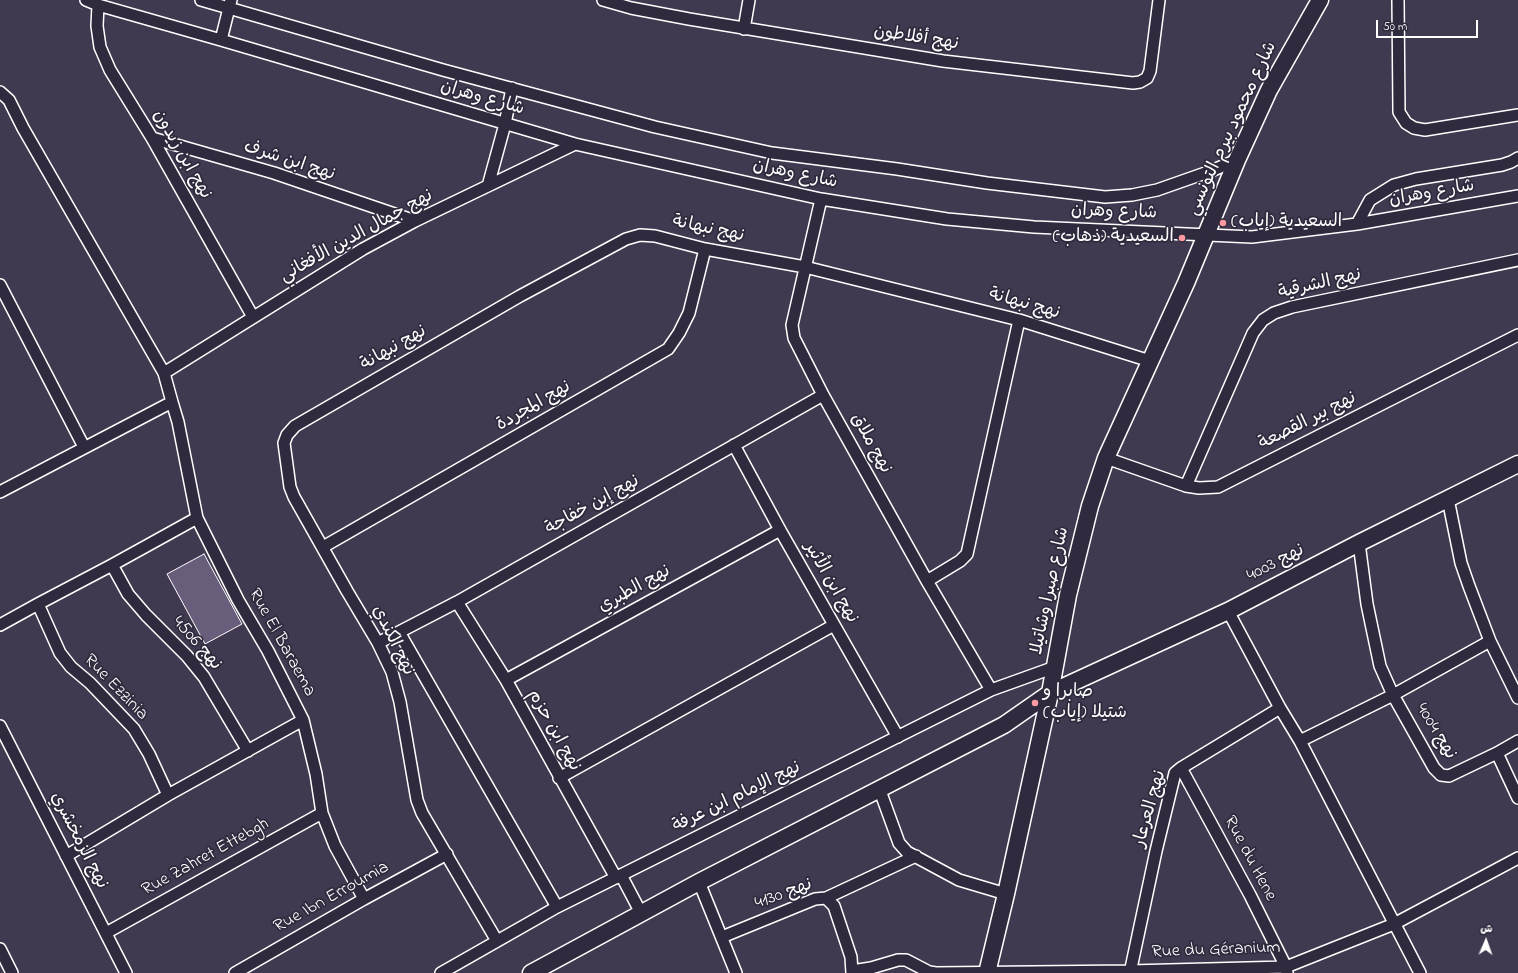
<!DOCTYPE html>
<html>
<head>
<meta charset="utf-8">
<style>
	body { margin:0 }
	#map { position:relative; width:1518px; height:973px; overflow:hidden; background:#40394f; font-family:"Indie Flower","Playpen Sans Arabic",sans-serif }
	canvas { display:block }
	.north { position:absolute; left:1466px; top:921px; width:40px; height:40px; -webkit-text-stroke:3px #2f2a3d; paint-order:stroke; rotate:2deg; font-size:11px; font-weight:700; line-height:16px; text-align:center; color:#fff }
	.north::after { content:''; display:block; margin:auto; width:14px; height:18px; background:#fff; clip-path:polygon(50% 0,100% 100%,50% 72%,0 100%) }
	.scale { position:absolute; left:1376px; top:20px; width:102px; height:18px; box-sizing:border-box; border:2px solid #fff; border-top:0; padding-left:5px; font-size:12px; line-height:14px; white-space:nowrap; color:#fff; -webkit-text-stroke:3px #2f2a3d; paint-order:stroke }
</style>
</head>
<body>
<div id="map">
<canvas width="1518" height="973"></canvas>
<div class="north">ش</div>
<div class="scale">50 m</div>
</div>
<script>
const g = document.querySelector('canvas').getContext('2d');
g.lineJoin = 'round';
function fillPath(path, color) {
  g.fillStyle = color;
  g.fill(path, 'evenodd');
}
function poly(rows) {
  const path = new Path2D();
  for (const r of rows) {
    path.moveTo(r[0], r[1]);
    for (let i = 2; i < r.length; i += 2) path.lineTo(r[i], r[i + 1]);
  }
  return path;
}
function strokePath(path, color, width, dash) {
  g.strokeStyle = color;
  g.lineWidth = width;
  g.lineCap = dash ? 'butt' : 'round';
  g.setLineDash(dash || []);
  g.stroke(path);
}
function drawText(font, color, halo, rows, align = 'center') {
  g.font = font + ' "Indie Flower","Playpen Sans Arabic",sans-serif';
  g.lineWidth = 3.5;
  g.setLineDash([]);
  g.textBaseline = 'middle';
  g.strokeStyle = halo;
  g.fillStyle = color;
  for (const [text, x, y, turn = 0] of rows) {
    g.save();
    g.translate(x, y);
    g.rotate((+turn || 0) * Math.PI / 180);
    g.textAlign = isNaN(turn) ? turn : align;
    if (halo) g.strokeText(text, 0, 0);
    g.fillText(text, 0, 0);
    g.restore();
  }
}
const building = poly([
	[204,554,242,624,205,644,167,574,204,554]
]);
fillPath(building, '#685d7a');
strokePath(building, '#fff', 1);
const street = poly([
	[86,0,98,5,221,40,575,144,821,199,947,219,1034,227,1252,237,1357,224,1518,196],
	[201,0,443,70,655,127,772,153,897,169,987,183,1105,197,1132,195,1157,190,1211,171,1237,160],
	[603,0,631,8,689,19,943,61,1133,83,1140,82,1147,78,1150,71,1159,0],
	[1398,0,1399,112,1406,123,1414,128,1425,130,1518,115],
	[98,5,97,26,100,47,110,70,152,138,253,317],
	[744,29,749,0],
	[221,40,231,0],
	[0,92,9,100,23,128,164,373,172,402,0,492],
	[152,138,274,173,415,221],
	[488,186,505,124,512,88],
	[821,199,792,325,794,338,823,395,927,581,991,690],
	[1357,224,1370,200,1394,185,1416,179,1502,165,1511,162,1518,158],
	[0,285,84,447],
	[164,373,363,249,415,221,575,144],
	[172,402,178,422,197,518,238,600,268,651,303,720,316,774,322,813,335,846,364,899],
	[734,445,780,530,898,737],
	[1106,458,1186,486,1199,488,1218,487,1518,335],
	[1186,486,1253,333,1263,320,1274,313,1292,307,1518,260],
	[1448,499,1461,563,1469,586,1490,641],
	[1359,543,1367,604,1380,666,1393,695,1434,768,1441,775,1449,776,1497,753,1518,741],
	[323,547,668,349,679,333,689,313,705,249],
	[112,565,128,594,146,615,187,656,204,677,248,751],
	[927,581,960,561,967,554,1019,320],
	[457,602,506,680,616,878],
	[38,604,60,653,71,667,90,683,134,729,149,754,168,795],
	[1228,611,1280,708,1300,741,1420,973],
	[0,625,38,604,112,565,197,518],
	[399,632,557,907],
	[378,643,457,602,823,395],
	[506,680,780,530],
	[0,726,126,973],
	[1300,741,1393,695,1490,641,1518,698],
	[1497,753,1518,798],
	[1181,768,1250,895,1286,967,1287,973],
	[559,778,834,625],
	[879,788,899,843,907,852,959,880,1006,894],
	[66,856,168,795,303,720],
	[621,875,641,913],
	[699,882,736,973],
	[826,898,916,856],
	[106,933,322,813],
	[722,937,815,899,826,898,834,906,851,957,852,973],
	[497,941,422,813,417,800,400,702,392,672,378,643,347,591,294,497,290,487,284,443,287,435,295,426,520,296,626,239,640,235,655,236,705,249,805,267,1019,320,1150,361],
	[0,949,12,973],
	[852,971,871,968,898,960,906,960,929,972,936,973,1130,971,1286,967,1394,924,1518,858],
	[235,973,364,899,447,854],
	[441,973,557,907,991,690,1055,667],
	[1130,973,1156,851,1175,773,1181,768,1280,708]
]);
const secondary = poly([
	[531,973,699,882,1004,725,1050,693,1228,611,1359,543,1518,464],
	[987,973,1006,894,1050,693,1068,595,1090,506,1106,458,1186,283,1237,160,1269,90,1320,0]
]);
strokePath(street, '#fff', 14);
strokePath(secondary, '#fff', 19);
strokePath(street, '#2f2a3d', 11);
strokePath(secondary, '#2f2a3d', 16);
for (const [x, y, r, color] of [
	[1223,223,4,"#ff9aa2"],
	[1182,238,4,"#ff9aa2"],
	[1035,703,4,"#ff9aa2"]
]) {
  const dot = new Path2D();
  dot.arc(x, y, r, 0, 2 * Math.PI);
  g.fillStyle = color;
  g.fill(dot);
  strokePath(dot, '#2f2a3d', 1.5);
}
drawText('18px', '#fff', '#2f2a3d', [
	["نهج أفلاطون",916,39,9],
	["شارع وهران",482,99,16],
	["شارع محمود بيرم التونسي",1233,129,-65],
	["نهج ابن زيدون",181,155,60],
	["نهج ابن شرف",289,162,18],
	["شارع وهران",795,175,12],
	["شارع وهران",1432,194,-10],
	["شارع وهران",1114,213,2],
	["نهج نبهانة",708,230,12],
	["نهج جمال الدين الأفغاني",357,237,-29],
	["نهج الشرقية",1320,285,-13],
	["نهج نبهانة",1024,305,16],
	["نهج نبهانة",394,349,-30],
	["نهج المجردة",534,407,-30],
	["نهج بير القصعة",1308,422,-27],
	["نهج ملاق",870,444,61],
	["نهج إبن خفاجة",593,506,-29],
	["نهج 4003",1276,564,-27],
	["نهج ابن الأثير",830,583,60],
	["نهج الطبري",635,590,-29],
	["شارع صبرا وشاتيلا",1051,591,-78],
	["نهج الكندي",392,641,64],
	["Rue El Baraema",281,643,61],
	["نهج 4506",196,644,49],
	["Rue Ezzinia",115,688,46],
	["نهج ابن حزم",553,731,61],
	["نهج 4004",1435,732,59],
	["نهج الإمام ابن عرفة",737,798,-26],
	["نهج العرعار",1151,809,-74],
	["نهج الزمخشري",78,841,63],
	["Rue Zahret Ettebgh",206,858,-29],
	["Rue du Hene",1249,859,62],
	["نهج 4130",784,895,-20],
	["Rue Ibn Erroumia",332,898,-29],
	["Rue du Géranium",1216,951,-2]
]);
drawText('18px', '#fff', '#2f2a3d', [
	["السعيدية (إياب)",1231,223],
	["السعيدية (ذهاب)",1174,238,"right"],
	["صابرا و",1043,693],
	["شتيلا (إياب)",1043,714]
], 'left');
</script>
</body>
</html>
